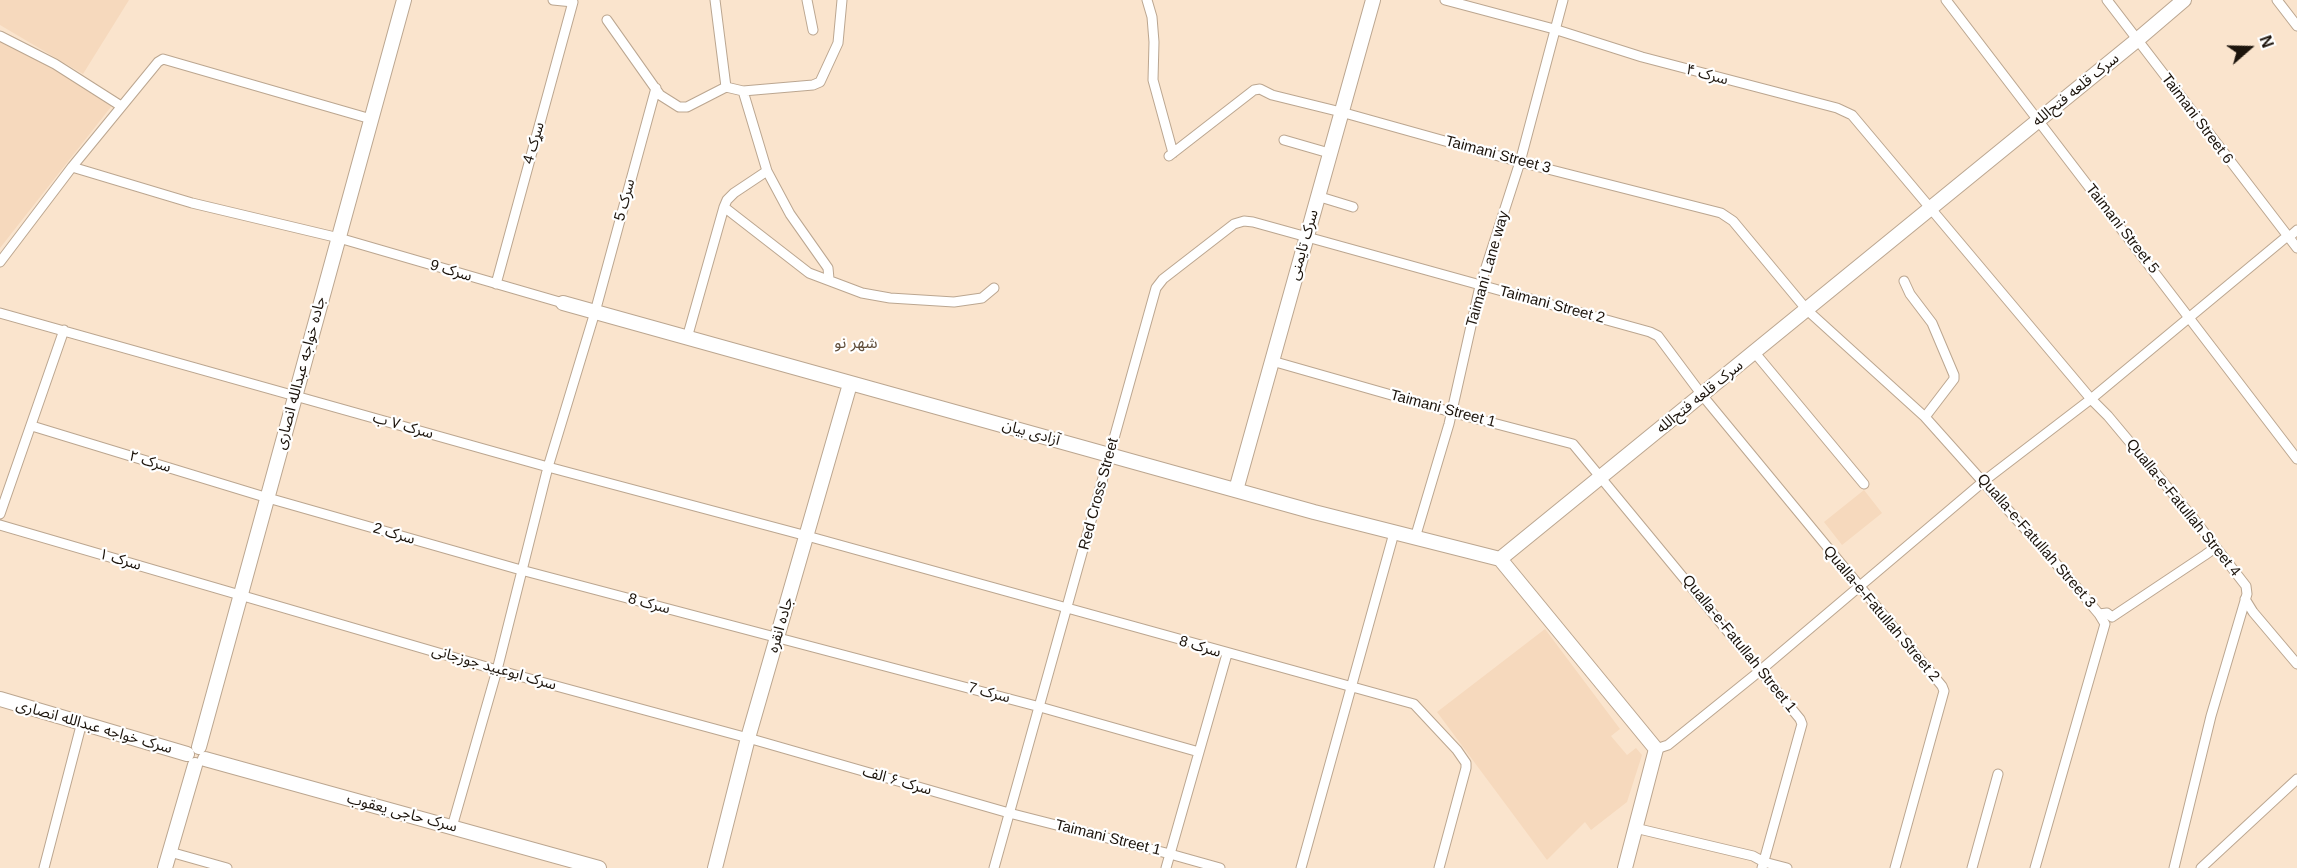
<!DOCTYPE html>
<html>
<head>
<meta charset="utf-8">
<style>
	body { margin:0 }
	#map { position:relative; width:2297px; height:868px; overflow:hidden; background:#fae4cd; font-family:Arial,sans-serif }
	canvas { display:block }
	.north { position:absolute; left:2219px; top:18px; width:60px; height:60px; -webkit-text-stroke:4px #fff; paint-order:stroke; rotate:70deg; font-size:16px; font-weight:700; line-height:24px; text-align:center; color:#1c140c }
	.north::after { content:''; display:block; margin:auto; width:21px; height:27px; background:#1c140c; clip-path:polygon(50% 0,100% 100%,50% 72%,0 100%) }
</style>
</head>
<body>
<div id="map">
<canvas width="2297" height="868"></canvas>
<div class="north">N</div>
</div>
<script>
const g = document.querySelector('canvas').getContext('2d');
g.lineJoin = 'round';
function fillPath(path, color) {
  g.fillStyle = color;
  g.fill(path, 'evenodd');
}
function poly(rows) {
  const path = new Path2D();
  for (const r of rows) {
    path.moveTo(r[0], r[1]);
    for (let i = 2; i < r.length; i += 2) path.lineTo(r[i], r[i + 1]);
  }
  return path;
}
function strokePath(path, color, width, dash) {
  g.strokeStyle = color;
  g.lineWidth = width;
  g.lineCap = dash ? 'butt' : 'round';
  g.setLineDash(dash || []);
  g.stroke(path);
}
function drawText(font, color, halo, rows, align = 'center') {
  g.font = font + ' Arial,"Noto Sans Arabic",sans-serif';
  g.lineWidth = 4.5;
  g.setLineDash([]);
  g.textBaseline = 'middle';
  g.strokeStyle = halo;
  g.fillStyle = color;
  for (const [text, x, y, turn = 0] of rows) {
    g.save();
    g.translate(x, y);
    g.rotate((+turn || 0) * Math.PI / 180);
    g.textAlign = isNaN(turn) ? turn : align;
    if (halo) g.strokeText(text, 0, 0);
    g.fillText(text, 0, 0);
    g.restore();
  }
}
fillPath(poly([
	[0,0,129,0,83,74,0,25],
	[0,38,114,103,0,248],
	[1864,490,1882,513,1842,545,1824,522],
	[1545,629,1620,729,1611,736,1627,755,1636,748,1642,755,1627,802,1591,830,1585,822,1547,860,1437,712]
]), '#f6d9bd');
const minor = poly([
	[715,0,726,87],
	[807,0,813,30],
	[1147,0,1152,17,1154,42,1153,80,1173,153],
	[1445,0,1554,29,1642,57,1837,108,1852,115,2091,399,2108,416,2194,519,2246,586,2247,594,2211,716,2174,868],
	[1946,0,2297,459],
	[2107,0,2297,248],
	[2277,0,2297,26],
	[607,20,660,95,679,107,687,107,726,87,743,91,813,85,820,82,838,43,842,0],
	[0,36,55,64,121,106],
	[743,91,767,171,790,214,828,268,829,279],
	[1284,140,1329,153],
	[1169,156,1254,90,1260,89,1272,95,1341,112,1520,162,1721,213,1733,221,1807,310,1925,417,2068,577,2099,614,2105,624,2035,868],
	[72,167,192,203,339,238,563,303],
	[1317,196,1353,207],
	[724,207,727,200,734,193,767,171],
	[0,262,72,167,158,62,163,59,371,119],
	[1904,281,1910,294,1932,323,1954,375,1954,379,1925,417],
	[496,284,573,2,553,0],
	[0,313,548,467,807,536,1414,704,1457,750,1466,763,1466,768,1439,868],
	[687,338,724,207,809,273,862,293,890,298,954,302,982,298,994,288],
	[1755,353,1864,484],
	[1272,361,1451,412,1573,444,1800,719,1802,724,1762,868],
	[32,426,268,498,521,570,1040,707,1199,752],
	[0,514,64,330],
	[0,525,497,670,748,738,1009,813,1170,854],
	[1415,538,1449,424,1480,286,1520,162,1563,0],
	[2245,599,2253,612,2297,664],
	[2099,614,2107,613,2112,617,2205,555,2212,550,2212,543],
	[1656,749,1668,745,1756,674,1984,481,2091,399,2285,238,2288,238,2297,230],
	[452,827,497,670,548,467,595,312,656,88],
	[1635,828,1753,856,1764,862,1787,868],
	[170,852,227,868],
	[1170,854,1220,868],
	[44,868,82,722],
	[994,868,1156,288,1163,279,1234,224,1244,221,1253,222,1650,332,1658,336,1702,395,1942,686,1944,691,1895,868],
	[1166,868,1227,654],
	[1301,868,1394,533],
	[1972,868,1998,774],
	[2201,868,2297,779]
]);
const secondary = poly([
	[563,303,1314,512,1500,559],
	[1236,490,1373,0],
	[1500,559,2137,40,2184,0],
	[1500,559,1656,749,1625,868],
	[0,699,187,754],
	[199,747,404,0],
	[205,759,599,868],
	[165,868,195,765],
	[715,868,748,738,850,384]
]);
strokePath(minor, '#bba690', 11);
strokePath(secondary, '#bba690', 16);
strokePath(minor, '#fff', 9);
strokePath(secondary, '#fff', 14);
drawText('15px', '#1c140c', '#fff', [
	["سرک ۴",1707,75,15],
	["سرک قلعه فتح‌الله",2076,90,-39],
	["Taimani Street 6",2197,119,53],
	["سړک 4",534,143,-74],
	["Taimani Street 3",1498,155,15],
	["سرک 5",625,200,-75],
	["Taimani Street 5",2122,229,52],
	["سرک تایمنی",1304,245,-74],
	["Taimani Lane way",1488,269,-74],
	["سرک 9",451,271,16],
	["Taimani Street 2",1552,305,15],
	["جاده خواجه عبدالله انصاری",301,373,-75],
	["سرک قلعه فتح‌الله",1700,397,-39],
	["Taimani Street 1",1443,409,15],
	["سرک ۷ ب",403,426,16],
	["آزادی بیان",1031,433,16],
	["سرک ۲",150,462,17],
	["Red Cross Street",1099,494,-75],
	["Qualla-e-Fatullah Street 4",2183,508,51],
	["سرک 2",394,534,16],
	["Qualla-e-Fatullah Street 3",2036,541,49],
	["سرک ۱",120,560,16],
	["سرک 8",649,604,15],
	["Qualla-e-Fatullah Street 2",1881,614,50],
	["جاده انقره",781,625,-74],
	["Qualla-e-Fatullah Street 1",1739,644,51],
	["سرک 8",1200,647,16],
	["سرک ابوعبید جوزجانی",494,668,16],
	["سرک 7",989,693,15],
	["سرک خواجه عبدالله انصاری",94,727,16],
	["سرک ۶ الف",897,781,16],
	["سرک حاجی یعقوب",402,813,15],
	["Taimani Street 1",1108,838,14]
]);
drawText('16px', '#604d39', '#fff', [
	["شهر نو",856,344]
]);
</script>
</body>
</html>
